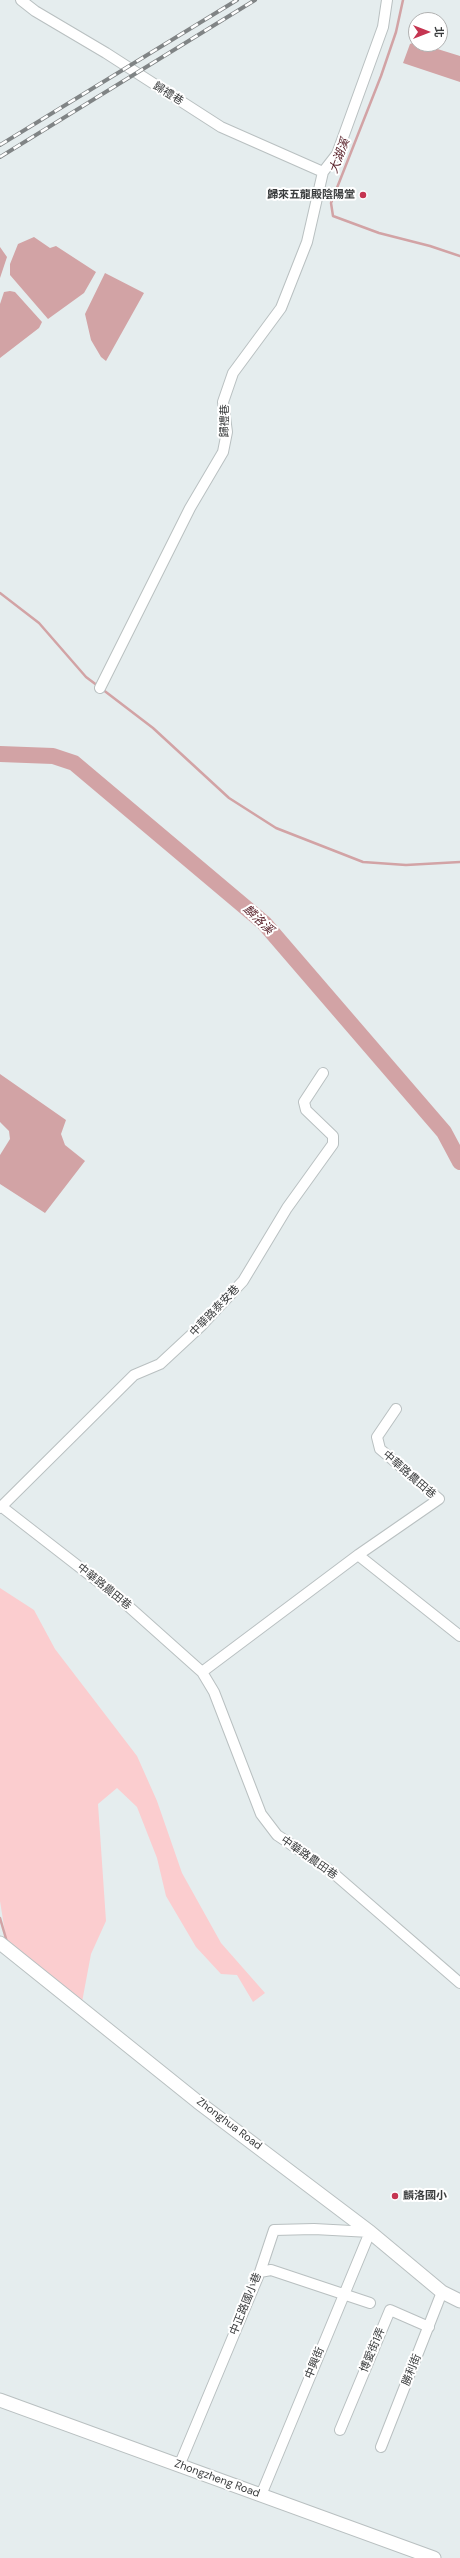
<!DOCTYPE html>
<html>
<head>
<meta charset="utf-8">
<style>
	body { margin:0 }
	#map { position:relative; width:460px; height:2558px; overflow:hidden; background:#e5edee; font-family:"DM Sans","Noto Sans TC",sans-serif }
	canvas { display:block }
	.north { position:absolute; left:408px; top:12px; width:40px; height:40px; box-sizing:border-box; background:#fff; border:1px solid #b0b1b1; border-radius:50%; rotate:90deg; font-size:11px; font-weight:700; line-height:16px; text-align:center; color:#3a3c3d }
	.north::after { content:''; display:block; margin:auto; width:14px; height:18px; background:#c53551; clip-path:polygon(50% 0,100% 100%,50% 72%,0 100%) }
</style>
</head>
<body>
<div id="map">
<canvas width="460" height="2558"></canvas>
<div class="north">北</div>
</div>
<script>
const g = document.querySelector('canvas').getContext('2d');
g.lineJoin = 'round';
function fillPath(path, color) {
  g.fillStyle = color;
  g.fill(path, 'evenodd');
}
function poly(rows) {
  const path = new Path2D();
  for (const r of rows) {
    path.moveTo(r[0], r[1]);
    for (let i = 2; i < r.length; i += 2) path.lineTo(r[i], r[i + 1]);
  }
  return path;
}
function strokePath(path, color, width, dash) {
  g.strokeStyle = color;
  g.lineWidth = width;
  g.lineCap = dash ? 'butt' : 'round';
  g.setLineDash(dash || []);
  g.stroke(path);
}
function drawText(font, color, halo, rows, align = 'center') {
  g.font = font + ' "DM Sans","Noto Sans TC",sans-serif';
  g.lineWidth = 4;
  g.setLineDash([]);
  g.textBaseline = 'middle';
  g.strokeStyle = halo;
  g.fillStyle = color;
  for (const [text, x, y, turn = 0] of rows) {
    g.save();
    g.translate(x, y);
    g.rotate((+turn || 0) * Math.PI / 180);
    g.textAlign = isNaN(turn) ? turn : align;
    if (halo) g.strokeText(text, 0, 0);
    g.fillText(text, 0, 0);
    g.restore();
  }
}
fillPath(poly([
	[0,1588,34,1610,55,1649,137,1756,157,1801,182,1873,221,1943,265,1993,253,2002,237,1975,221,1974,196,1947,166,1896,157,1858,137,1807,117,1788,98,1804,106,1921,91,1954,82,2002,7,1945,0,1901]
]), '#fbcdcf');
fillPath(poly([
	[415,42,460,56,460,82,403,63,410,44],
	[34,237,50,248,56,246,96,272,84,293,48,319,10,275,10,264,18,244],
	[0,247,7,257,0,278],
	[105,273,144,293,106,361,101,357,91,340,85,314],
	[10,291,15,292,42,322,39,328,0,358,0,304,4,292],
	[0,1074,66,1120,61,1134,65,1145,85,1161,45,1213,0,1184,0,1155,10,1139,9,1131,0,1122]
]), '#d2a3a5');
strokePath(poly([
	[403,0,396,32,381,76,331,203,333,216,379,233,430,246,460,256],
	[0,593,39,623,86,677,98,686],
	[102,689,153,728,229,798,276,828,363,862,406,865,460,862],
	[0,1918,7,1942]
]), '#d2a3a5', 2.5);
strokePath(poly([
	[0,754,53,756,74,763,264,923,444,1132,460,1162]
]), '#d2a3a5', 16);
const minor = poly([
	[21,0,35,11,106,53,221,127,323,172],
	[100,688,190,508,223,452,227,432,223,402,233,373,281,308,307,242,323,172,337,154,383,27,387,0],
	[2,1507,118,1597,202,1672,214,1692,261,1814,277,1835,332,1872,460,1983],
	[0,1508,134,1375,160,1364,202,1325,243,1281,287,1208,333,1144,333,1136,306,1110,304,1102,323,1073],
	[358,1555,460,1636],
	[202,1672,358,1555,439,1499,380,1449,377,1437,396,1409],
	[260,2272,271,2270,370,2303],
	[340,2430,390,2310,429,2327],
	[381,2447,442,2292],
	[179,2466,260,2272,274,2230,314,2229,370,2232,261,2495]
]);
const tertiary = poly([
	[0,1943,198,2102,370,2232,442,2292,460,2301],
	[0,2400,434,2558]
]);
strokePath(minor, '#b9c0c1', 12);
strokePath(tertiary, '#b9c0c1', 15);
strokePath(minor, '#fff', 10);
strokePath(tertiary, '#fff', 13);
const rail = poly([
	[0,145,237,0],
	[0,157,255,0]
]);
strokePath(rail, '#808485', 4);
strokePath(rail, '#fff', 2.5, [8]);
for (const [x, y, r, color] of [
	[363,195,4,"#c53551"],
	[395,2196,4,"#c53551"]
]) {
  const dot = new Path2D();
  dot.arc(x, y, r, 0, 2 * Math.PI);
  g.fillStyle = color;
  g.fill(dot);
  strokePath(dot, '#fff', 1.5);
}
drawText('11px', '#3a3c3d', '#fff', [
	["歸禮巷",168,94,32],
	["歸禮巷",225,421,-90],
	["中華路泰安巷",215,1311,-46],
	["中華路農田巷",409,1475,41],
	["中華路農田巷",104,1587,39],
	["中華路農田巷",309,1858,35],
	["Zhonghua Road",229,2124,37],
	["中正路國小巷",246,2304,-68],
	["博愛街1弄",373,2350,-67],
	["中興街",315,2363,-68],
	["勝利街",412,2370,-68],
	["Zhongzheng Road",217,2479,20]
]);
drawText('bold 11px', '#3a3c3d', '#fff', [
	["歸來五龍殿陰陽堂",355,195],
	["麟洛國小",403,2196,"left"]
], 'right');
drawText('italic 12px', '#521821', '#fff', [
	["大湖溪",340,156,-69],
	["麟洛溪",258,920,43]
]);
</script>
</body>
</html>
